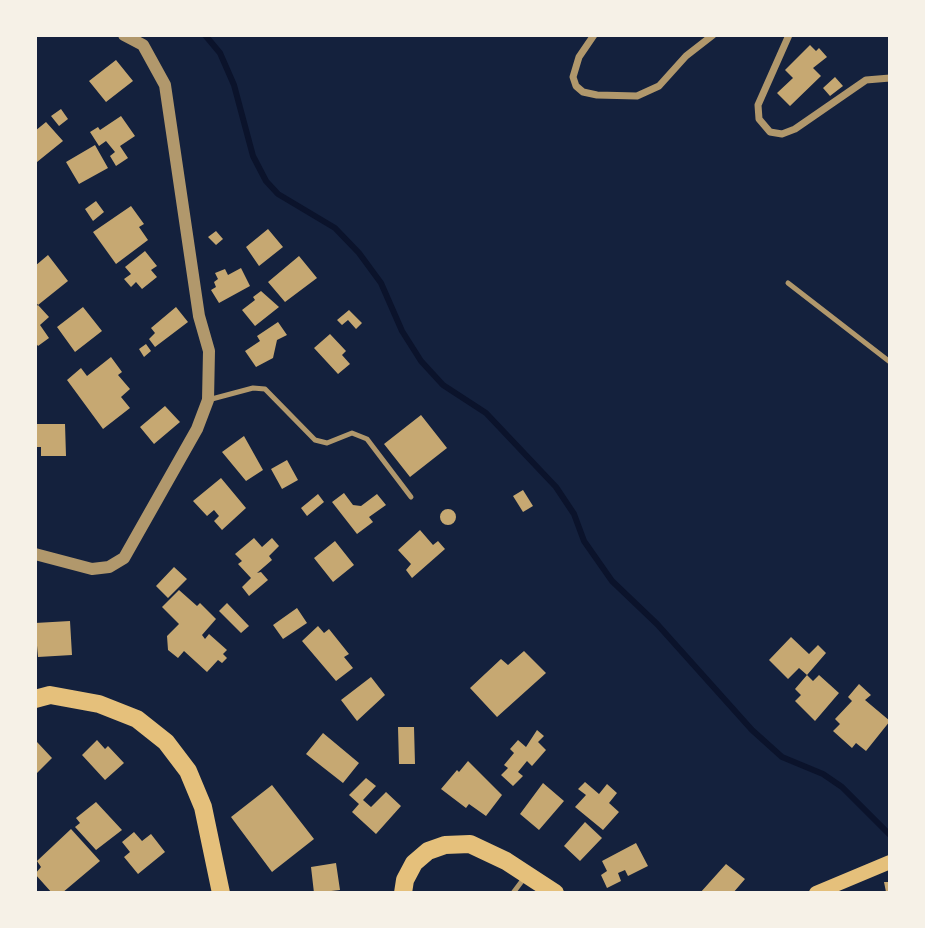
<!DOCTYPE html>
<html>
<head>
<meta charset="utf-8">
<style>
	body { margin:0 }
	#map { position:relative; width:925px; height:928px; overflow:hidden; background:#14213d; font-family:"PT Sans",sans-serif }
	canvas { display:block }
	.frame { position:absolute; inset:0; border:37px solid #f6f1e7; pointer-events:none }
</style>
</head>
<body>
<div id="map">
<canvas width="925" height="928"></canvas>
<div class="frame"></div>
</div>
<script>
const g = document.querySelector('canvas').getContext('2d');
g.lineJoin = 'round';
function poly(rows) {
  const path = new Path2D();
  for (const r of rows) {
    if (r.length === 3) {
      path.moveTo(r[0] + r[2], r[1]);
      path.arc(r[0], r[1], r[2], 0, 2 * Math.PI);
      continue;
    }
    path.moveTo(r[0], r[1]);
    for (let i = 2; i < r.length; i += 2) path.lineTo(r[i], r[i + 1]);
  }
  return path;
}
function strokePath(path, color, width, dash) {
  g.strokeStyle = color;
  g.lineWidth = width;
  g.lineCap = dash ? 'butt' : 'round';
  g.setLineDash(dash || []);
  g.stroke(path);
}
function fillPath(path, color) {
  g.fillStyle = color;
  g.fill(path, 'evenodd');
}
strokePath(poly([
	[205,35,220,53,234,85,253,156,266,181,278,194,335,228,359,253,381,283,402,331,421,361,443,385,486,413,556,487,574,514,584,541,612,581,657,624,752,730,782,757,823,774,842,787,890,835]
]), '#0b132b', 6);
fillPath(poly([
	[810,45,816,51,819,48,827,57,813,68,821,76,790,106,777,93,793,78,785,70],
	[116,60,133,81,106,102,89,81],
	[835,77,843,86,830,96,823,88],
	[61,109,68,119,59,126,51,116],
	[121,116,135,136,120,146,128,158,116,166,110,156,115,152,106,141,99,146,90,132,98,127,100,130],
	[46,122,63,141,37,162,35,131],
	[95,145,108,168,79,184,66,162],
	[96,201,104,212,93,221,85,209],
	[131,206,144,224,139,227,148,240,116,264,93,232],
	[268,229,283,247,259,266,246,247],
	[216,231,223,239,216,245,208,237],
	[145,251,157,266,151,270,157,277,142,289,136,282,131,287,124,279,131,274,125,267],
	[48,255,68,281,38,305,35,301,35,266],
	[299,256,317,278,285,302,268,282],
	[241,268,250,286,219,303,211,290,216,287,214,282,218,279,215,273,225,269,228,275],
	[261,291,279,307,255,326,242,310,255,300,253,297],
	[38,305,49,317,40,325,49,338,38,346,35,342,35,307],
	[83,307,102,331,75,352,57,327],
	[176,307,188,322,155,347,149,339,155,333,151,328],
	[349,310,362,323,356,329,348,320,342,325,337,320],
	[278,322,287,335,277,340,273,358,256,367,245,351,260,341,257,336],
	[330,334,346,351,342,355,350,364,338,374,314,348],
	[146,344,151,351,144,357,139,349],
	[111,357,122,372,118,375,130,389,121,397,130,408,103,429,67,380,81,368,87,376],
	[165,406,180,422,154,444,140,427],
	[421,415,447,448,410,477,384,444],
	[35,424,65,424,66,456,41,456,41,447,35,447],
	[244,436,263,470,246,481,222,452],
	[287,460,298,480,282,489,271,469],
	[221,478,246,508,222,530,214,521,219,516,214,510,207,516,193,501],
	[523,490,533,506,523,512,513,496],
	[344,493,353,505,361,506,377,494,386,505,369,517,373,522,357,534,332,502],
	[318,494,324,502,307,516,301,508],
	[448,517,8],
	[420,530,433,545,438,541,445,549,412,578,406,570,411,564,398,550],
	[254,538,262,547,272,538,279,546,269,556,272,560,257,573,261,572,268,580,249,596,242,587,251,578,238,564,242,561,235,554],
	[335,541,354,565,333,582,314,558],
	[174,567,187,579,168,598,156,586],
	[179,590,197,606,200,603,216,619,202,635,205,639,209,634,227,650,223,654,227,658,222,663,218,660,207,672,184,651,178,658,168,650,167,636,179,624,162,607],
	[227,603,249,626,241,633,219,611],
	[297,608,307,623,283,639,273,625],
	[70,621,72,655,38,657,35,623],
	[318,626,324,633,329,629,349,654,344,657,353,668,336,681,302,641],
	[791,637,809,654,818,645,826,653,807,675,799,668,788,679,769,660],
	[524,651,546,673,497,717,470,688,501,659,508,665],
	[807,675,813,681,819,675,839,693,815,721,795,701,801,695,795,689],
	[371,677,385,695,357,721,341,700],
	[859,684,871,695,865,700,890,721,866,751,856,743,852,748,833,731,840,724,835,719,852,701,848,697],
	[398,727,414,727,415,764,399,764],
	[537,730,544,736,538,742,546,750,532,766,527,761,518,772,523,776,513,786,501,775,508,768,504,765,514,753,510,749,518,740,526,747],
	[323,733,359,763,343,783,306,754],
	[97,740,105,749,108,746,124,763,105,780,82,755],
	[37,742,52,758,35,775,35,744],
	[468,761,502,795,486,816,469,804,466,808,441,789,457,770,459,772],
	[366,778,376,786,363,800,371,807,386,792,401,806,376,834,352,812,359,804,349,795],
	[585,782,599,794,607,784,617,793,609,803,619,812,603,830,575,807,586,795,578,789],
	[543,783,564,801,539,830,520,814],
	[272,785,314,839,272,872,231,817],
	[96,802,122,830,96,850,75,827,80,823,76,818],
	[585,822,602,838,580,861,564,846],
	[71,829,100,861,62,893,52,893,35,874,41,867,37,861],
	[134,832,142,841,151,834,165,852,138,874,124,857,130,852,122,842],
	[636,843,648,866,628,876,625,870,618,873,621,881,607,888,601,875,607,871,602,861],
	[336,863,340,890,314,893,311,867],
	[726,864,745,879,733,893,700,893],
	[884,882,890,882,890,892,886,892]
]), '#c6a872');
strokePath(poly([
	[788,283,890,362],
	[208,400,253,388,265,389,315,440,327,443,352,433,367,439,411,497],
	[513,893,525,877]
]), '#b1986c', 5);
strokePath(poly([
	[594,35,579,57,573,77,576,86,583,92,597,95,637,96,659,86,686,56,713,35],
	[789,35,758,105,759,119,770,132,782,134,795,129,866,80,890,78]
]), '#b1986c', 7);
strokePath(poly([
	[35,554,92,569,109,567,124,558,197,429,208,400,209,351,199,316,165,85,143,45,124,35]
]), '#b1986c', 12);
strokePath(poly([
	[816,893,890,862]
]), '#e5c07b', 14);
strokePath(poly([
	[35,699,50,695,99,704,137,719,166,742,188,771,203,807,221,893],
	[403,893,405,880,414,863,428,851,445,845,470,844,506,861,555,893]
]), '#e5c07b', 18);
</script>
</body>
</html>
